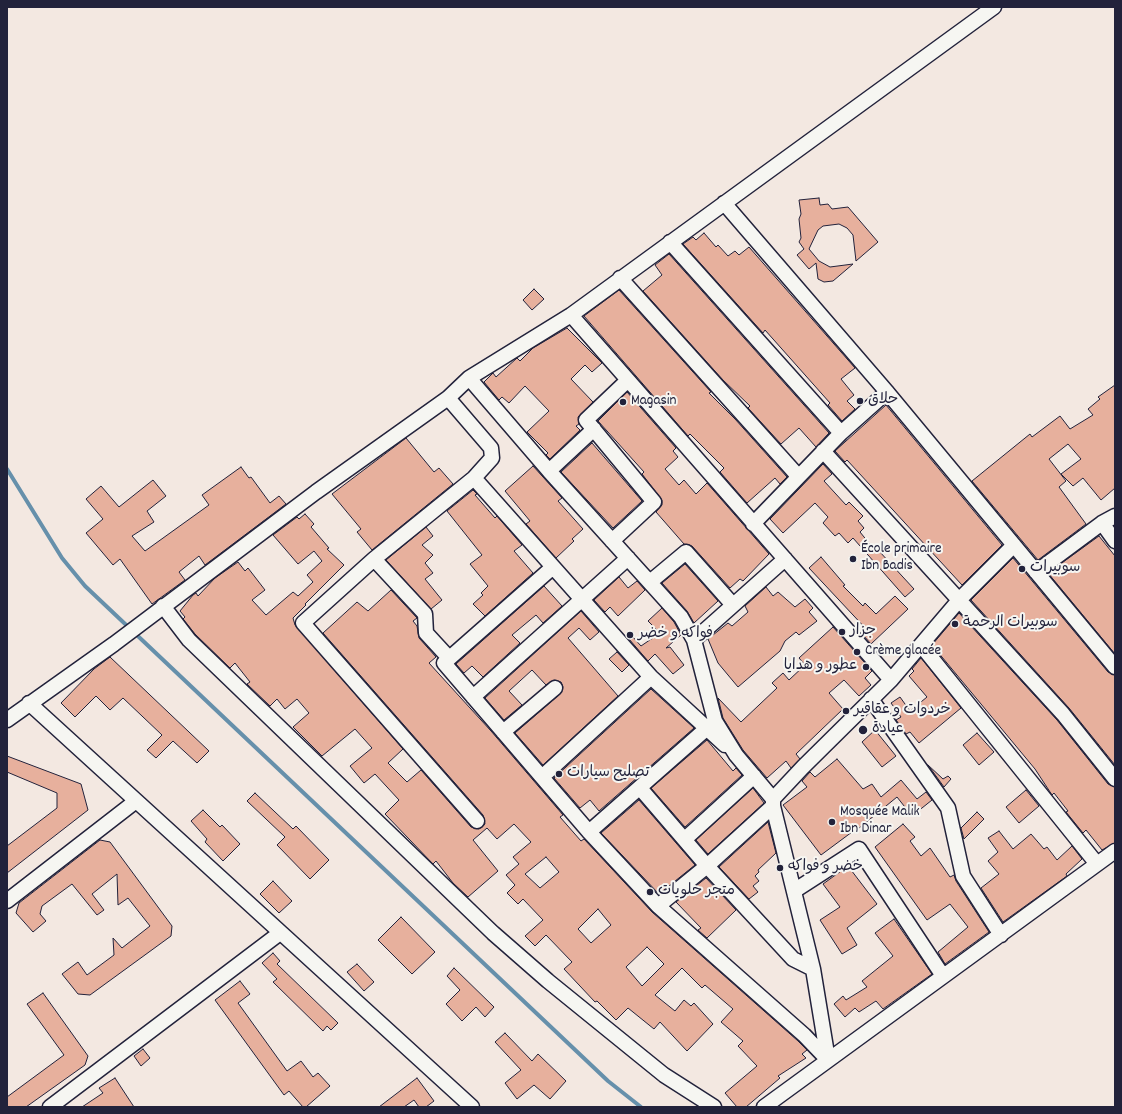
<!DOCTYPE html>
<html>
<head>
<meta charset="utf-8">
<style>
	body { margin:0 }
	#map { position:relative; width:1122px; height:1114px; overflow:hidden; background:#f3e8e1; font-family:Dekko,sans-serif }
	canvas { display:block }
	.frame { position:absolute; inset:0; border:8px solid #22223b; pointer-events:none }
</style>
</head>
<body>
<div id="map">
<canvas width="1122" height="1114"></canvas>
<div class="frame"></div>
</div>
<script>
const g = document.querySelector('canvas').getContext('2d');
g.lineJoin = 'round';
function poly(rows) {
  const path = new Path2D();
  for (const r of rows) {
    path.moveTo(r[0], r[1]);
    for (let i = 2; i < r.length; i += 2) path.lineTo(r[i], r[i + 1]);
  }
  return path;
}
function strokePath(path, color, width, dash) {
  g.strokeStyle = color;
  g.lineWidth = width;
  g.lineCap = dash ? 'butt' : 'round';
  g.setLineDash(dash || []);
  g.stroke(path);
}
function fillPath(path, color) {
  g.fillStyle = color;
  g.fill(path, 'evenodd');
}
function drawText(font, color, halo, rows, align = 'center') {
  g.font = font + ' Dekko,"Playpen Sans Arabic",sans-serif';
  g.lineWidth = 4;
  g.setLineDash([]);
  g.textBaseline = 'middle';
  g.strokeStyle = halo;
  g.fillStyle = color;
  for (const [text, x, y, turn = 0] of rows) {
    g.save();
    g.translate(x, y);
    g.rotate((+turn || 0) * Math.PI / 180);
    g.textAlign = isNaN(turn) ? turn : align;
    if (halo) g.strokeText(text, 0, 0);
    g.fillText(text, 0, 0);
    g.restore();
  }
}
strokePath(poly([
	[7,469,62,558,85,586,608,1081,641,1107]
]), '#6690ab', 4);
const building = poly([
	[819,198,820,205,828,204,832,209,848,207,878,242,856,261,853,235,847,228,839,224,823,226,818,230,809,249,819,261,830,267,853,264,833,281,824,282,818,279,816,263,809,269,797,255,804,249,799,242,801,238,799,219,801,214,799,200,819,198],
	[704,233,716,247,718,245,728,256,735,251,739,255,749,247,855,368,841,379,854,395,847,401,855,409,842,421,828,405,830,403,765,330,763,333,683,244,693,237,696,240,704,233],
	[669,254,829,433,816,447,799,428,781,444,748,408,750,406,723,380,643,291,662,275,655,265,669,254],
	[534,289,544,299,532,310,523,300,534,289],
	[619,290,711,392,709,393,735,419,787,477,780,484,775,478,747,503,720,472,724,468,690,434,688,436,584,316,619,290],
	[567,328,602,363,592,372,585,365,571,379,593,402,578,417,579,424,576,426,580,430,550,459,546,455,548,453,527,432,549,411,525,386,509,403,502,397,499,400,484,382,493,373,496,377,517,358,520,361,533,348,567,328],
	[1115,385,1115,488,1101,500,1083,478,1073,486,1061,474,1081,459,1068,444,1049,459,1066,481,1059,487,1086,524,1038,560,972,481,1030,434,1032,437,1060,416,1070,429,1093,415,1088,409,1100,399,1098,397,1115,385],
	[627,392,676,448,673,451,678,457,665,469,679,485,684,480,696,494,707,483,769,554,743,581,740,579,730,588,692,546,684,544,656,512,662,505,662,500,642,474,644,472,598,421,627,392],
	[886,405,1002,545,962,585,847,460,845,462,835,451,886,405],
	[406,438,434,472,439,468,453,484,372,550,357,532,361,529,332,494,406,438],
	[592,443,642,501,613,528,561,472,592,443],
	[823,464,832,474,824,481,846,505,849,502,863,516,858,521,864,528,860,532,877,553,879,551,914,589,905,597,853,538,848,543,839,533,835,536,823,523,828,517,815,503,783,533,770,519,823,464],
	[533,466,562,498,558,501,583,529,572,539,574,541,556,558,526,524,530,521,505,491,533,466],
	[241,467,249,478,251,477,270,503,279,496,286,504,205,565,199,556,179,572,185,580,152,604,120,559,113,565,86,533,103,519,86,499,101,486,119,507,153,480,166,496,147,511,154,522,132,536,145,551,209,505,202,495,241,467],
	[473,490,477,494,475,495,495,518,497,516,522,545,514,551,533,573,485,616,473,604,483,595,481,593,488,586,470,564,482,555,447,511,473,490],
	[305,514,314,524,311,527,329,548,327,549,344,565,305,604,306,605,293,618,295,625,403,749,388,763,407,782,421,770,471,827,479,829,485,824,483,815,323,633,357,602,368,611,391,590,417,618,413,621,417,626,419,638,436,657,429,663,491,731,563,815,560,817,581,841,584,839,652,912,798,1041,807,1050,802,1054,806,1058,778,1076,780,1078,746,1107,737,1107,725,1093,757,1066,738,1046,743,1041,721,1022,733,1009,705,985,702,988,682,968,655,995,675,1011,684,1000,691,1006,694,1003,713,1024,687,1051,660,1022,654,1029,628,1008,616,1020,597,1001,595,1002,564,969,572,962,546,935,535,946,525,936,543,920,523,899,518,904,507,893,515,885,506,875,519,864,513,857,531,842,514,824,497,839,487,828,473,840,498,871,468,897,453,883,436,861,433,864,385,814,399,800,375,774,364,783,350,766,372,748,355,729,322,756,293,727,309,713,297,699,285,709,277,699,270,706,247,684,250,682,235,663,230,668,195,634,183,619,185,617,180,611,193,595,196,593,198,596,215,578,238,562,245,571,248,568,265,590,252,600,266,615,293,592,298,596,313,582,307,575,322,561,314,551,298,564,273,535,297,517,299,519,305,514],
	[546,857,559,872,540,888,525,874,546,857],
	[598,909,611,925,591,943,578,929,598,909],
	[647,947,664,964,642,986,626,967,647,947],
	[426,527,433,536,422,545,433,555,425,563,433,573,425,579,442,600,431,609,386,560,426,527],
	[1099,536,1115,556,1115,654,1048,573,1099,536],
	[821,557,845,585,843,586,863,606,865,603,876,614,895,596,908,609,871,644,863,635,868,631,809,568,821,557],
	[1013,558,1108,672,1115,675,1115,765,1069,708,971,600,1013,558],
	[685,564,718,601,694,623,687,611,662,583,685,564],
	[619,577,628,588,637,581,645,590,618,616,610,607,605,612,594,600,619,577],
	[544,586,562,606,543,623,536,615,512,635,520,643,483,677,472,666,464,673,456,664,544,586],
	[766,587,773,596,778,592,795,607,805,599,813,608,809,612,817,621,799,635,796,632,785,641,780,651,738,687,718,663,708,639,728,623,732,626,748,612,745,606,766,587],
	[662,608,674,622,681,635,666,648,670,647,684,665,673,674,655,654,648,661,629,639,632,636,641,646,660,633,648,621,662,608],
	[581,611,599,632,590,640,579,628,568,638,618,696,543,765,515,733,560,694,563,687,561,682,554,680,546,685,532,670,509,691,522,705,504,720,485,698,581,611],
	[959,613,1057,720,1108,784,1115,787,1115,843,1102,850,1086,830,1083,833,1066,812,1068,811,1054,793,1052,795,1035,769,932,645,959,613],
	[833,627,872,671,865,678,871,685,859,696,844,680,829,693,843,709,796,754,800,759,791,768,786,761,767,778,743,750,723,718,718,698,741,722,777,688,772,683,783,673,789,680,805,665,799,658,833,627],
	[617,652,629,665,622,672,609,659,617,652],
	[110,657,209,751,197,763,173,741,156,758,147,750,162,735,123,698,110,710,96,696,75,717,61,703,94,669,110,657],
	[921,658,961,708,919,743,910,732,906,734,896,720,901,717,891,703,900,697,910,711,927,697,909,676,914,671,912,669,921,658],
	[651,689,694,728,599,811,590,800,580,808,554,778,651,689],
	[875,730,896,756,882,767,862,742,875,730],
	[977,733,994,752,979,765,963,745,977,733],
	[707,740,733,771,736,768,742,775,685,827,651,788,707,740],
	[7,756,81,784,88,810,7,873,7,846,57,808,57,793,7,772,7,756],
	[837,759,863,789,872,784,881,797,901,780,917,799,926,792,932,800,912,816,897,797,853,833,852,832,821,855,783,805,807,787,802,781,810,772,815,777,837,759],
	[928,765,943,779,948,776,951,779,944,787,928,765],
	[753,788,764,803,708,854,696,840,753,788],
	[1026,790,1039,806,1019,823,1006,807,1026,790],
	[255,793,293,829,296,826,329,860,310,879,277,845,285,837,247,801,255,793],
	[639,800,695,865,659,894,601,833,639,800],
	[203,810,220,827,222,825,240,844,223,861,205,842,207,839,191,821,203,810],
	[977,812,984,819,964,839,961,828,977,812],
	[768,822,776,853,758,870,759,872,755,876,759,881,753,886,758,892,749,899,719,867,768,822],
	[903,824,915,837,910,841,921,856,930,848,950,877,954,875,956,881,989,932,945,964,938,952,968,927,950,904,927,920,875,847,903,824],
	[999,831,1013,849,1031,834,1044,849,1047,847,1057,860,1072,846,1082,859,1066,874,1067,876,1003,922,981,888,999,874,988,861,998,852,988,838,999,831],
	[100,840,110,842,172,926,171,936,90,995,78,994,62,974,78,962,87,975,114,955,113,938,122,948,150,926,128,898,118,905,117,874,92,894,104,910,97,915,72,884,42,906,40,914,46,921,33,932,16,913,19,903,100,840],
	[848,866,877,904,847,928,857,945,842,954,820,920,840,907,823,884,848,866],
	[706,878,736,910,707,938,698,930,701,928,676,902,706,878],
	[273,881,292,901,279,913,260,894,273,881],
	[401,917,435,952,412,974,378,940,401,917],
	[894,919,932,974,883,1009,876,1001,859,1012,855,1008,845,1017,834,1004,843,996,846,1000,867,987,862,981,893,956,875,933,894,919],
	[273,953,280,961,277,964,338,1023,331,1030,327,1026,323,1031,273,982,277,979,262,963,273,953],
	[357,964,374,982,364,991,347,972,357,964],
	[454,968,494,1007,485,1017,476,1007,462,1021,446,1004,460,990,447,976,454,968],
	[240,981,250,994,238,1003,287,1071,301,1061,313,1077,318,1073,330,1086,306,1107,303,1107,289,1091,284,1095,215,1000,240,981],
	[43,993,88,1056,85,1065,26,1107,7,1107,7,1097,64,1055,27,1004,43,993],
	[505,1033,532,1061,538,1054,566,1081,550,1099,534,1085,517,1099,505,1083,521,1070,495,1042,505,1033],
	[143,1049,150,1058,141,1066,134,1056,143,1049],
	[115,1078,134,1107,82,1107,103,1093,99,1088,115,1078],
	[417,1078,434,1101,426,1107,419,1107,414,1100,404,1107,379,1107,417,1078]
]);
fillPath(building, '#e7b09d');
strokePath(building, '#22223b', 1);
const minor = poly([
	[724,203,887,392,1115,667],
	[670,242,841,433],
	[620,278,798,476],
	[571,315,891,680],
	[469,378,549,471,681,617,694,640,715,721,736,755,773,799,773,806,813,969,828,1060],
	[448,398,491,448,492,458,474,478,374,559,425,614,426,633,449,658],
	[823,451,1063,714,1115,779],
	[549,471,594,429],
	[474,478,651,677,725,745],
	[1102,523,1115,541],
	[753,524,841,433,887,392],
	[612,541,654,502,586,420,628,380],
	[374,559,303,623,477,821],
	[553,567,444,663,589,832,658,906,804,1035,828,1060],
	[1036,572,1102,523,1115,516],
	[650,582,686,552,733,605],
	[163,606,189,640,493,933,548,981,664,1075,714,1107],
	[694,640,785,559],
	[921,645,1097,864],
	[473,697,628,558],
	[871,699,948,808,963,876,1001,935],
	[29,703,472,1107],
	[7,720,114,644,316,492,448,398,469,378,571,315,994,7],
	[503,732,555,688],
	[542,777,651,677],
	[640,788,707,866,793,959,813,969],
	[773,799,803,767,891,680,960,599,1014,545],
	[589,832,706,729],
	[685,839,754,776],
	[794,891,859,849,943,976],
	[7,901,136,801],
	[658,906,707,866,773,806],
	[50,1107,280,933],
	[764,1107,1115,851]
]);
strokePath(minor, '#22223b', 17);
strokePath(minor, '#f6f6f2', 14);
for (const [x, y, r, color] of [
	[860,401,4,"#22223b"],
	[623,402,4,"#22223b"],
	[853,559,4,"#22223b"],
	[1022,569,4,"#22223b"],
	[955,624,4,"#22223b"],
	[842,632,4,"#22223b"],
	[630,635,4,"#22223b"],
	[857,652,4,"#22223b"],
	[866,667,4,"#22223b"],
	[846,711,4,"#22223b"],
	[863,730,5,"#22223b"],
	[559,774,4,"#22223b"],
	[832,822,4,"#22223b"],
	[780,868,4,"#22223b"],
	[650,892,4,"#22223b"]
]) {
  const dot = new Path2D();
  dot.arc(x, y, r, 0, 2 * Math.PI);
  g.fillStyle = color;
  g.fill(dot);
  strokePath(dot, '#f6f6f2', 1.5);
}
drawText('15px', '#22223b', '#f6f6f2', [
	["حلاق",868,401],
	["Magasin",631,402],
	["École primaire",861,550],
	["Ibn Badis",861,567],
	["سوبيرات",1030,569],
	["سوبيرات الرحمة",963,624],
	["جزار",850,632],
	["فواكه و خضر",638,635],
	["Crème glacée",865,652],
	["عطور و هدايا",858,667,"right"],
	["خردوات و عقاقير",854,711],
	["عيادة",872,730],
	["تصليح سيارات",567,774],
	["Mosquée Malik",840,813],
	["Ibn Dinar",840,830],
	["خضر و فواكه",788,868],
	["متجر حلويات",658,892]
], 'left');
</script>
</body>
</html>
